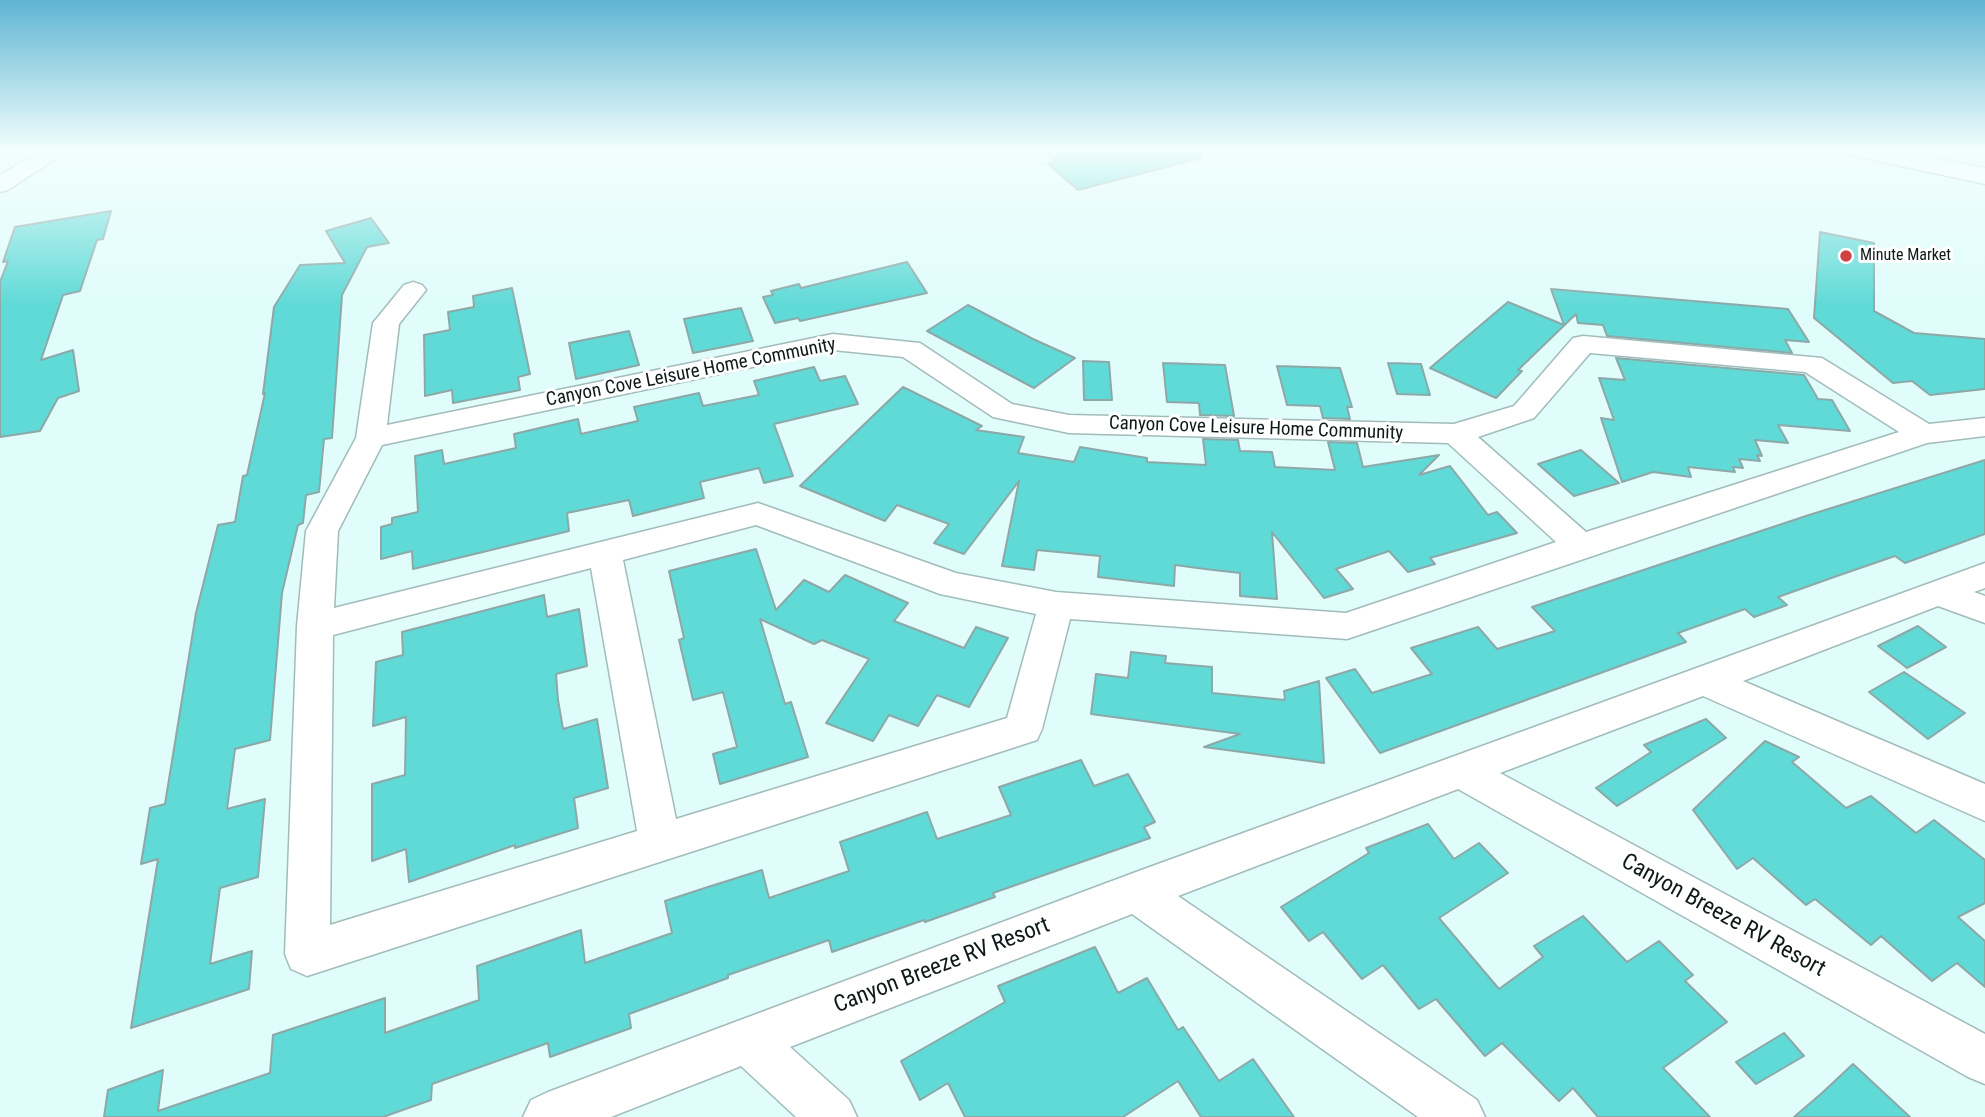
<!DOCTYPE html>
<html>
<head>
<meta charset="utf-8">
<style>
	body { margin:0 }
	canvas { display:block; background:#e0fdfb }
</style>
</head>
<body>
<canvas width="1985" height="1117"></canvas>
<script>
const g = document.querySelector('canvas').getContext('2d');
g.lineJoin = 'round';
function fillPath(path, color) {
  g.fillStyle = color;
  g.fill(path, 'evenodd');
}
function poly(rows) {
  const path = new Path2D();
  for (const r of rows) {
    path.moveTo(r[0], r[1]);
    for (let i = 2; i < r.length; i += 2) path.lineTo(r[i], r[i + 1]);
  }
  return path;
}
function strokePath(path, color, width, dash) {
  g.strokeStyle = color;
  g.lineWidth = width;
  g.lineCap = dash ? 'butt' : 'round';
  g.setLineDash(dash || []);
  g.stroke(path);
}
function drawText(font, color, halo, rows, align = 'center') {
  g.font = font + ' "Roboto Condensed",sans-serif';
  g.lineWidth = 6;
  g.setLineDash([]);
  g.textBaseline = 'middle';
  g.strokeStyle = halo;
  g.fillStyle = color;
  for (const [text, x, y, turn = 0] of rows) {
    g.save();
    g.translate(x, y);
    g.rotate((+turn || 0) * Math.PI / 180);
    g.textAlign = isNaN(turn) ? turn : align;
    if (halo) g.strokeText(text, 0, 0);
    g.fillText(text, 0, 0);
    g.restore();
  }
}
const building = poly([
	[1041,149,1200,149,1201,158,1078,190,1048,164,1056,162,1041,149],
	[111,211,103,239,97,240,80,291,63,295,41,360,73,350,79,391,58,398,40,431,0,437,0,282,8,261,3,262,15,227,111,211],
	[371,218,389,243,367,247,342,295,332,438,324,439,319,492,306,495,303,523,298,525,282,593,270,740,235,749,227,809,265,799,258,877,220,888,210,964,252,951,249,989,131,1028,158,859,141,864,150,808,165,804,196,613,218,525,235,522,243,476,247,475,265,393,263,394,274,307,300,265,345,263,326,231,371,218],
	[1820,232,1874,243,1874,311,1914,333,1985,339,1985,389,1930,395,1912,381,1893,383,1814,318,1820,232],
	[907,262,927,293,800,321,798,318,775,323,763,297,773,295,771,291,799,284,801,288,907,262],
	[512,288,530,374,518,377,520,390,453,403,452,390,425,396,424,335,450,330,448,312,474,307,473,296,512,288],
	[1551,289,1788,309,1809,342,1785,340,1792,353,1607,336,1603,325,1578,323,1576,314,1518,370,1522,371,1496,398,1430,368,1508,302,1564,325,1551,289],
	[968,305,1033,339,1075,358,1034,388,927,331,968,305],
	[741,308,753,341,693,353,684,319,741,308],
	[629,331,639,365,576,379,569,343,629,331],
	[1616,358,1804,375,1818,399,1832,400,1850,431,1778,425,1788,443,1755,440,1762,456,1757,455,1760,461,1739,459,1743,468,1733,467,1735,472,1688,467,1691,477,1653,472,1622,482,1601,418,1614,420,1599,378,1625,380,1616,358],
	[1083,361,1109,362,1112,400,1084,400,1083,361],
	[1163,363,1225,365,1234,416,1200,415,1199,403,1167,402,1163,363],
	[1388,363,1421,364,1430,395,1397,394,1388,363],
	[1277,366,1340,368,1352,407,1347,407,1350,419,1323,418,1320,406,1287,405,1277,366],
	[814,367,820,381,845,376,858,404,774,424,793,476,764,483,759,468,700,482,704,498,633,516,629,500,567,513,569,531,413,569,412,551,381,559,381,527,392,524,392,518,418,512,415,456,442,450,444,464,516,448,514,434,578,419,581,434,638,421,634,407,699,393,703,406,759,395,754,381,814,367],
	[903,387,982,426,976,430,1024,437,1018,453,1074,462,1080,447,1147,458,1147,462,1206,465,1203,439,1238,440,1240,451,1272,452,1275,467,1335,470,1328,442,1357,443,1363,467,1439,455,1419,475,1450,466,1488,515,1497,512,1517,533,1430,558,1435,564,1408,572,1389,551,1336,569,1353,589,1324,598,1272,532,1277,599,1240,596,1240,573,1205,569,1175,565,1174,586,1098,577,1100,556,1037,550,1034,570,1002,566,1019,481,964,554,934,543,949,524,897,505,885,521,800,486,903,387],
	[1581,450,1619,483,1574,496,1538,464,1581,450],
	[1985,460,1985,534,1905,563,1895,556,1837,576,1778,597,1787,605,1754,617,1745,609,1731,614,1678,633,1686,642,1380,753,1326,678,1355,669,1372,693,1432,674,1411,648,1478,627,1497,649,1555,631,1532,607,1806,516,1985,460],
	[756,549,776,610,804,580,829,592,845,575,908,603,894,621,964,648,976,627,1008,638,969,707,937,695,918,726,889,715,873,741,826,723,869,659,822,640,814,644,760,619,785,704,791,702,808,757,720,784,713,754,737,747,723,692,693,700,679,640,684,638,669,571,756,549],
	[544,595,547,617,579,609,587,666,556,674,558,700,563,729,597,719,608,788,574,798,578,828,515,848,515,845,409,882,406,849,372,861,372,784,405,775,406,717,373,726,376,662,403,655,402,632,544,595],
	[1918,626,1946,647,1907,668,1878,646,1918,626],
	[1131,652,1166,656,1165,663,1212,667,1212,693,1285,700,1284,691,1319,681,1324,763,1204,747,1240,734,1091,714,1096,674,1128,678,1131,652],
	[1904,672,1965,713,1928,739,1869,692,1904,672],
	[1706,719,1726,738,1617,806,1596,788,1651,752,1644,745,1706,719],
	[1765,741,1799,757,1792,762,1846,808,1871,796,1916,833,1934,820,1985,860,1985,903,1958,917,1985,941,1985,987,1957,963,1932,981,1881,936,1871,945,1815,899,1806,905,1753,858,1737,869,1693,810,1765,741],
	[1081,760,1094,786,1128,774,1155,822,1144,827,1150,838,993,893,995,897,925,922,924,920,832,952,829,940,728,975,728,978,629,1014,631,1028,550,1057,548,1043,432,1084,431,1100,383,1117,104,1117,108,1090,163,1070,158,1111,270,1073,273,1035,385,998,385,1033,479,1000,477,966,581,930,585,963,672,933,665,901,708,887,762,870,769,898,849,871,840,842,927,812,937,839,1011,815,999,787,1081,760],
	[1428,824,1454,859,1479,843,1508,873,1439,918,1499,989,1543,957,1534,946,1583,916,1627,962,1659,941,1693,975,1685,981,1727,1022,1663,1068,1710,1117,1598,1117,1573,1088,1559,1101,1502,1043,1485,1056,1436,999,1419,1009,1383,965,1362,979,1323,932,1309,941,1281,907,1369,853,1366,848,1428,824],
	[1095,947,1118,993,1147,978,1178,1030,1183,1027,1219,1081,1253,1059,1294,1117,1201,1117,1178,1081,1123,1117,965,1117,948,1083,920,1100,901,1061,1005,1002,998,986,1095,947],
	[1784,1033,1804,1056,1756,1084,1736,1062,1784,1033],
	[1853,1064,1910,1117,1794,1117,1822,1093,1853,1064]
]);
fillPath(building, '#5fdad7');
strokePath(building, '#8da8a7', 2);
const minor = poly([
	[45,149,70,149,8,190,0,192,0,175,45,149],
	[413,282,422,285,426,290,399,324,387,425,833,334,920,343,1012,404,1069,415,1454,424,1514,406,1573,338,1583,336,1822,358,1929,424,1985,418,1985,436,1927,443,1347,639,1070,619,1042,729,1037,740,307,976,291,969,285,954,297,626,306,531,356,438,373,323,404,285,413,282],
	[833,350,903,357,993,417,1069,433,1448,443,1556,542,1346,613,1056,592,956,573,758,503,334,608,338,531,382,445,833,350],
	[1590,353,1805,372,1899,432,1586,532,1478,437,1534,418,1590,353],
	[756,525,940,594,1036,614,1007,718,676,819,623,560,756,525],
	[591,568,637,831,330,925,333,635,591,568],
	[1985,563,1985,588,1974,592,1985,596,1985,623,1938,606,1743,681,1985,784,1985,821,1703,696,1500,773,1985,1034,1985,1084,1968,1077,1458,789,1178,896,1477,1100,1485,1117,1418,1117,1132,914,790,1047,849,1100,857,1117,796,1117,741,1066,611,1117,523,1117,531,1100,548,1092,1136,872,1985,563]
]);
const secondary = poly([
	[1843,149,1889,149,1985,168,1985,184,1855,156,1846,154,1843,149]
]);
strokePath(minor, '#a1bcbb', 3);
strokePath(secondary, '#a1bcbb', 3);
fillPath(minor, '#fff');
fillPath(secondary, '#fff');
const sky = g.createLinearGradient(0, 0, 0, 305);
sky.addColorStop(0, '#5fb5d3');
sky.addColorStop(0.49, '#f1fefd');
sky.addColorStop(1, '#f1fefd00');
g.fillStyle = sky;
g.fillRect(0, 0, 1985, 305);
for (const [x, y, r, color] of [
	[1846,256,7,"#d04145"]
]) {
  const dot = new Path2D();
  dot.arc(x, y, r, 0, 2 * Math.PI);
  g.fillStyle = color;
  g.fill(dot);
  strokePath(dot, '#fff', 2.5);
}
drawText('16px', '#0f1919', '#fff', [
	["Minute Market",1860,256]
], 'left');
drawText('19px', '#0f1919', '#fff', [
	["Canyon Cove Leisure Home Community",691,373,-11],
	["Canyon Cove Leisure Home Community",1256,429,2]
]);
drawText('23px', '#0f1919', '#fff', [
	["Canyon Breeze RV Resort",1723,916,29],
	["Canyon Breeze RV Resort",942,966,-21]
]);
</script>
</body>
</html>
